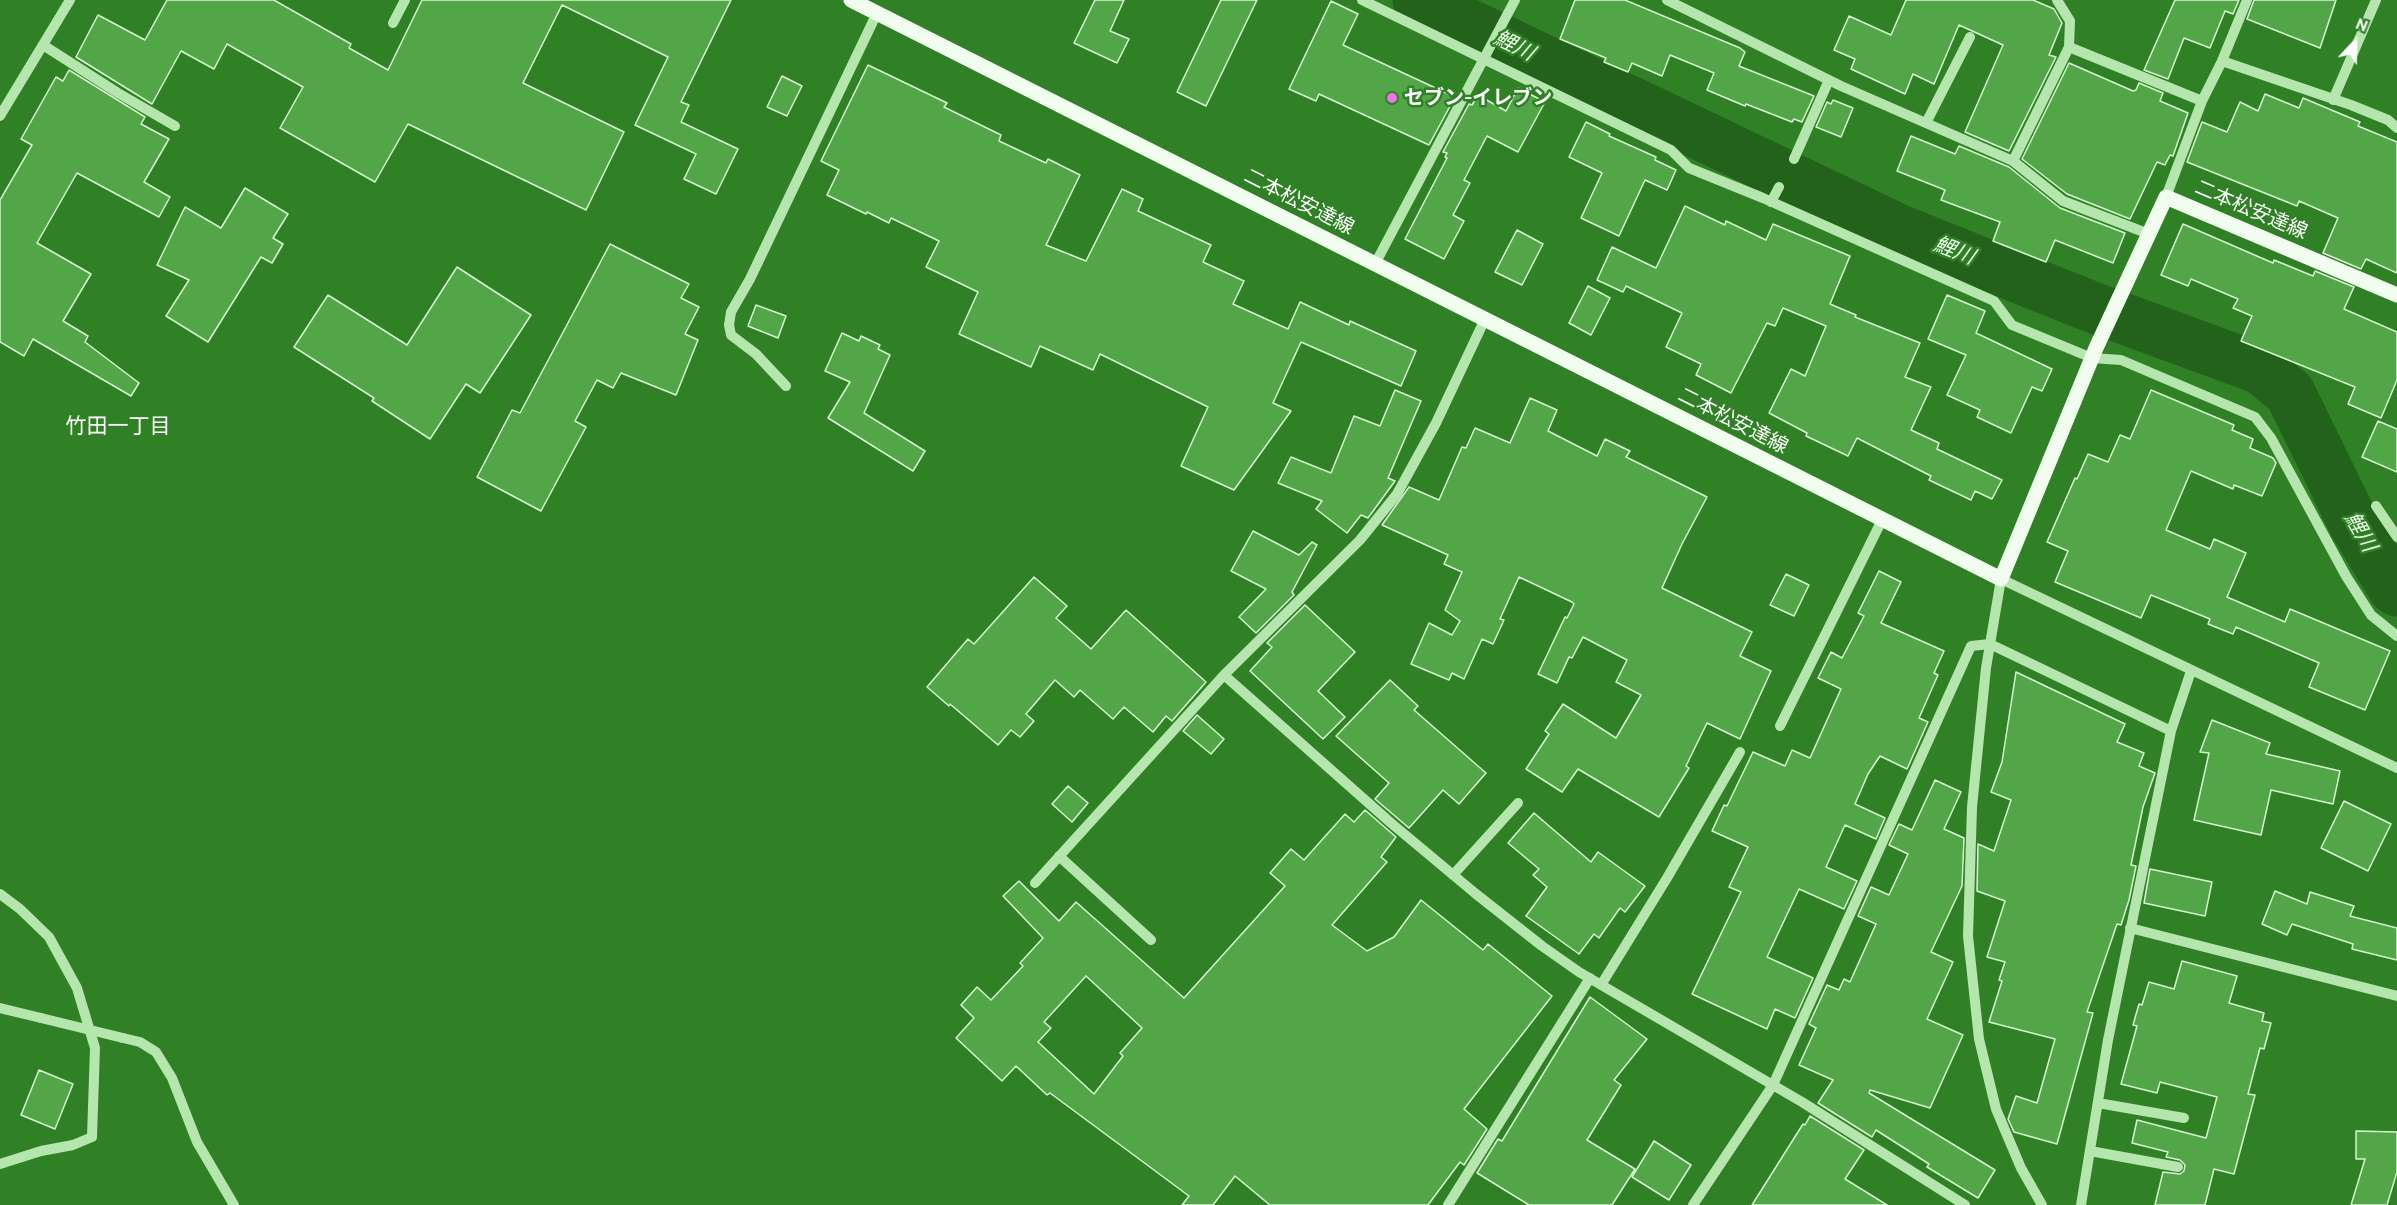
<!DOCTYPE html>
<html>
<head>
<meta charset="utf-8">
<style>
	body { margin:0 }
	#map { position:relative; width:2397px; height:1205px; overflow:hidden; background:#308126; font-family:Cabin,sans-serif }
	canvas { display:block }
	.north { position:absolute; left:2325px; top:12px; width:60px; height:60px; -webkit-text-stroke:4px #308126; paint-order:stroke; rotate:22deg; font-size:16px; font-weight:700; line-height:24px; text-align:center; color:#fff }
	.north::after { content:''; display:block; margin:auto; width:21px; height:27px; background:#fff; clip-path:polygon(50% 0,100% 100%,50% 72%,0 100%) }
</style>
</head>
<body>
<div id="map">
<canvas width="2397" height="1205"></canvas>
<div class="north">N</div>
</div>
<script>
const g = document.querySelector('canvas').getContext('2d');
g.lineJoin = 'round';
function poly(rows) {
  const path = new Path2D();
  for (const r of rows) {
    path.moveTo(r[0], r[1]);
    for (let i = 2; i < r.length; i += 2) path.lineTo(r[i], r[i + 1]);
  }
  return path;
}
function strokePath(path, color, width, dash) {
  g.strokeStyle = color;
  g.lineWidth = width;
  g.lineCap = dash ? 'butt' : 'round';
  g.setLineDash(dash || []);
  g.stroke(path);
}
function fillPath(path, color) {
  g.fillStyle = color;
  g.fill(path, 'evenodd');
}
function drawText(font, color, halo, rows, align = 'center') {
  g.font = font + ' Cabin,"Noto Sans JP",sans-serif';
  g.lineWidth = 5;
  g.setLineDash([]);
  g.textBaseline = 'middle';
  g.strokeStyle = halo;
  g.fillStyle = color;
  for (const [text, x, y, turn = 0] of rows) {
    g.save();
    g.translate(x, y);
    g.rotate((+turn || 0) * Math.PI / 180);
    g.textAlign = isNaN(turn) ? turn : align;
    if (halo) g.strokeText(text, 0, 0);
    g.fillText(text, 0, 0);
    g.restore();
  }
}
strokePath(poly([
	[1418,0,1902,231,2092,307,2261,369,2290,393,2354,524,2393,588,2397,591]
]), '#22621b', 51);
const building = poly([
	[167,0,274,0,351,44,349,48,388,70,422,0,731,0,681,102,689,105,681,122,738,149,716,194,684,179,696,154,635,125,668,57,562,5,523,83,624,132,586,210,408,124,375,182,280,128,303,87,227,44,214,69,181,51,152,104,76,57,98,15,145,40,167,0],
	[1095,0,1124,0,1110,31,1129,39,1117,63,1074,43,1095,0],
	[1221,0,1257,0,1206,106,1177,92,1221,0],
	[1575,0,1625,0,1740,48,1745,52,1739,66,1814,96,1802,122,1794,119,1792,122,1746,104,1745,106,1707,90,1714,73,1670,55,1662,76,1632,63,1628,72,1604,62,1606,58,1560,39,1575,0],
	[1906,0,2033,0,2054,9,2062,23,2049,55,2056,57,2009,151,1965,132,2003,45,1959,25,1934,84,1913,74,1905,94,1851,69,1855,59,1834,50,1849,16,1891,35,1906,0],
	[2175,0,2239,0,2233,14,2225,11,2210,48,2184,38,2168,79,2144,70,2175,0],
	[2254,0,2336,0,2320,48,2247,19,2254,0],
	[1331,1,1358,14,1343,45,1455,97,1429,145,1319,94,1316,101,1289,89,1331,1],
	[2069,63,2133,91,2136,90,2139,83,2163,93,2160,101,2188,113,2173,156,2170,155,2165,165,2157,162,2130,219,2067,194,2022,159,2069,63],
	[868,65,947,103,944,107,1001,135,999,141,1046,163,1048,159,1080,175,1046,245,1086,261,1122,189,1143,199,1138,211,1211,245,1203,262,1244,281,1233,304,1288,329,1300,302,1349,325,1350,321,1416,351,1401,386,1301,342,1273,403,1291,411,1234,490,1181,466,1208,407,1100,354,1093,370,1040,346,1031,367,959,334,978,292,926,267,939,241,891,218,889,223,867,212,866,214,827,195,839,170,821,161,868,65],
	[69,70,145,117,141,124,169,139,144,182,170,197,159,217,77,173,37,243,91,274,63,321,88,336,85,342,139,383,131,396,33,339,24,356,0,342,0,200,32,145,21,139,56,77,63,81,69,70],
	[782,76,802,86,787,116,767,107,782,76],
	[1518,88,1545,102,1518,152,1487,136,1464,180,1470,183,1453,215,1464,221,1444,259,1405,239,1447,158,1445,157,1447,153,1443,152,1469,104,1472,105,1478,95,1506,111,1518,88],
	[2265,94,2299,108,2303,98,2360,122,2358,126,2397,142,2397,273,2366,259,2361,269,2323,253,2338,218,2299,201,2297,206,2187,162,2202,122,2227,132,2240,102,2258,111,2265,94],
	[1833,100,1853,108,1841,137,1816,127,1827,102,1831,104,1833,100],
	[1586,122,1610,134,1609,136,1656,157,1655,160,1676,170,1667,190,1645,180,1619,236,1581,218,1602,173,1569,157,1586,122],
	[1911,136,1955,154,1959,146,2009,167,2060,208,2125,233,2113,263,2055,240,2046,262,1993,241,2000,222,1941,200,1945,190,1897,171,1911,136],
	[245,188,288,214,273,238,283,244,272,263,261,257,208,342,166,316,189,280,157,265,185,207,221,228,245,188],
	[1685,206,1725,225,1726,221,1766,240,1773,224,1850,256,1830,304,1856,315,1855,317,1920,343,1905,377,1931,387,1911,430,1939,443,1937,449,2002,480,1992,499,1975,491,1971,500,1929,480,1931,476,1857,438,1848,456,1806,436,1807,433,1769,413,1791,369,1805,376,1826,326,1783,308,1775,326,1767,323,1731,393,1696,375,1701,364,1666,347,1682,313,1626,286,1623,292,1597,280,1612,247,1656,268,1685,206],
	[2183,224,2273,263,2274,260,2313,276,2315,271,2354,287,2344,309,2397,332,2397,380,2381,418,2348,404,2355,387,2241,341,2252,316,2233,308,2238,299,2191,279,2188,286,2161,275,2183,224],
	[1517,230,1543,244,1522,285,1495,272,1517,230],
	[610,244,689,284,681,298,699,307,685,334,698,340,676,395,621,373,613,388,597,380,575,421,586,427,541,511,477,477,512,410,520,413,610,244],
	[457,267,531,315,480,393,466,384,430,439,372,401,374,398,294,347,328,295,407,345,457,267],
	[1588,286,1610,298,1591,335,1569,323,1588,286],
	[1947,295,1985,311,1976,333,2052,369,2042,391,2032,387,2011,433,1977,417,1980,410,1947,395,1966,355,1928,339,1947,295],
	[756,305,786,316,778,338,748,326,756,305],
	[842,333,859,341,861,336,880,345,878,349,890,355,864,413,925,451,913,471,828,418,850,382,825,371,842,333],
	[1395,390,1421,401,1388,478,1395,481,1368,518,1361,515,1347,533,1316,509,1322,501,1278,483,1291,457,1331,473,1354,416,1380,426,1395,390],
	[2151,390,2234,425,2232,430,2253,439,2250,448,2273,458,2276,463,2262,496,2234,485,2233,489,2191,471,2166,530,2210,549,2214,539,2246,553,2227,597,2285,622,2290,609,2390,651,2365,710,2309,687,2319,663,2236,627,2233,634,2208,624,2210,619,2151,595,2141,618,2055,582,2068,551,2047,542,2075,478,2077,479,2088,454,2108,462,2120,435,2130,439,2151,390],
	[1530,398,1557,410,1548,431,1597,456,1605,439,1630,451,1626,457,1707,497,1682,544,1662,588,1752,632,1740,656,1771,671,1740,739,1707,723,1686,766,1689,768,1659,817,1578,769,1562,792,1526,769,1549,734,1545,731,1563,704,1616,738,1641,695,1616,682,1627,660,1583,637,1572,658,1569,657,1557,683,1538,674,1565,617,1567,618,1574,604,1572,602,1519,577,1500,619,1504,620,1493,644,1482,639,1464,679,1452,673,1449,680,1411,664,1429,623,1452,635,1460,621,1445,610,1462,572,1444,564,1448,555,1382,525,1409,487,1439,500,1462,447,1466,448,1475,428,1510,443,1530,398],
	[2378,421,2397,429,2397,472,2362,457,2378,421],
	[1253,531,1299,555,1312,542,1317,545,1292,592,1294,595,1256,633,1239,617,1266,589,1231,571,1253,531],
	[1879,571,1901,582,1881,623,1944,651,1934,673,1938,675,1919,718,1928,722,1907,769,1880,756,1868,774,1855,804,1885,818,1876,839,1845,825,1826,867,1857,881,1844,909,1799,889,1767,957,1813,978,1795,1018,1775,1009,1767,1029,1692,994,1741,892,1729,887,1748,847,1712,831,1724,805,1727,806,1753,752,1785,766,1792,750,1810,758,1841,689,1818,678,1831,652,1842,658,1864,616,1858,613,1879,571],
	[1786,574,1809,585,1794,616,1770,605,1786,574],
	[1034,577,1067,606,1056,618,1091,649,1126,610,1206,682,1172,721,1166,716,1153,732,1124,707,1113,719,1080,690,1074,697,1055,680,1026,714,1034,721,1020,737,1011,730,998,745,950,704,949,706,927,687,968,639,974,644,1034,577],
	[1305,605,1355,652,1318,691,1345,717,1323,739,1250,671,1272,647,1267,643,1305,605],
	[2016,672,2125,724,2117,742,2144,753,2139,766,2155,773,2143,807,2131,865,2136,866,2129,900,2121,925,2117,924,2087,1012,2093,1013,2057,1144,2014,1132,2008,1119,2016,1096,2037,1103,2055,1039,1989,1022,2002,981,1999,980,2005,962,1987,957,2005,901,1977,891,1978,844,1994,851,2011,800,1991,792,2002,762,2016,672],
	[1390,680,1418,706,1414,710,1486,773,1459,804,1443,790,1409,828,1375,799,1389,783,1336,736,1390,680],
	[1197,715,1224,739,1211,754,1183,731,1197,715],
	[2212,720,2270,743,2266,754,2340,771,2333,804,2271,790,2261,835,2194,820,2209,753,2200,752,2212,720],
	[1935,780,1961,792,1944,829,1964,838,1962,886,1931,952,1953,962,1927,1019,1963,1035,1930,1108,1870,1090,1869,1093,1995,1170,1978,1198,1927,1167,1929,1164,1876,1130,1872,1137,1818,1103,1833,1080,1799,1065,1816,1028,1809,1024,1827,985,1839,990,1844,979,1850,982,1876,924,1858,916,1871,887,1889,895,1908,854,1889,845,1899,824,1912,830,1935,780],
	[1068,786,1088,803,1072,822,1052,804,1068,786],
	[2344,801,2391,824,2368,871,2321,848,2344,801],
	[1365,810,1396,837,1381,857,1387,862,1332,925,1367,951,1394,937,1421,900,1483,950,1488,944,1552,996,1464,1109,1487,1129,1464,1165,1460,1162,1428,1205,1270,1205,1235,1176,1213,1205,1182,1205,1189,1196,1050,1093,1047,1095,1016,1066,1002,1081,956,1038,974,1018,961,1005,977,987,991,1000,1023,966,1020,963,1043,938,1003,896,1019,881,1059,921,1076,902,1184,998,1285,886,1270,873,1291,849,1304,860,1345,814,1354,822,1365,810],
	[1086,976,1142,1028,1120,1053,1123,1056,1094,1094,1038,1042,1051,1028,1044,1022,1086,976],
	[1534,813,1591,862,1598,852,1645,886,1625,912,1620,908,1599,938,1594,934,1579,954,1526,916,1547,887,1533,875,1539,869,1508,843,1534,813],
	[2150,869,2212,882,2205,916,2144,903,2150,869],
	[2275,891,2307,904,2310,892,2354,906,2350,916,2397,928,2397,960,2352,949,2353,944,2292,924,2287,935,2262,924,2275,891],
	[2182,961,2237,976,2229,1003,2264,1013,2262,1021,2271,1023,2264,1049,2260,1048,2248,1094,2255,1095,2234,1174,2214,1169,2205,1205,2155,1205,2163,1172,2180,1174,2184,1171,2185,1165,2180,1160,2166,1157,2168,1152,2132,1143,2137,1120,2206,1138,2217,1097,2160,1082,2157,1093,2121,1084,2137,1026,2133,1025,2139,1004,2142,1005,2149,982,2174,989,2182,961],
	[1590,997,1647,1039,1614,1080,1621,1085,1587,1140,1635,1169,1612,1205,1529,1205,1477,1173,1498,1139,1502,1141,1590,997],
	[39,1070,73,1084,55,1129,21,1115,39,1070],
	[1810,1116,1864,1150,1845,1179,1887,1205,1752,1205,1803,1124,1805,1125,1810,1116],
	[2356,1131,2397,1132,2397,1172,2387,1205,2351,1205,2365,1159,2356,1159,2356,1131],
	[1654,1141,1691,1165,1669,1200,1632,1177,1654,1141]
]);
fillPath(building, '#52a647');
strokePath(building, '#d6f5d1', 1.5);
strokePath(poly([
	[1362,0,1671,150,1689,168,1763,198,1994,301,2012,325,2092,358,2121,360,2255,417,2271,438,2346,576,2371,615,2397,636],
	[1667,0,1841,86,2013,161,2063,201,2149,234],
	[2057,0,2070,21,2069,47,2202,101],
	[393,23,405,0],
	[43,45,118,93,175,126],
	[2222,61,2351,105,2388,120,2397,128],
	[2333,100,2376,0],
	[0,116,70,0],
	[1926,123,1970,37],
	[1794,159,1829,80],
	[2013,161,2069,47],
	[2166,197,2202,101,2222,61,2247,0],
	[1771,202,1779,187],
	[1375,264,1515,0],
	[786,386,756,354,731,335,729,325,731,312,750,279,877,13],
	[2376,506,2397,537],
	[1224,675,1391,823,1476,894,1542,946,1579,972,1802,1102,1965,1205],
	[1780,726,1882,520],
	[1059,856,1151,940],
	[1453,875,1518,803],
	[1035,883,1224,675,1360,540,1397,494,1436,423,1485,319],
	[0,894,20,909,49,937,77,988,95,1048,92,1137,73,1145,41,1151,0,1164],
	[2130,928,2397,996],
	[1601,985,1667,878,1740,752],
	[0,1008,41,1018],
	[123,1038,140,1042,156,1052,172,1078,197,1142,234,1205],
	[2098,1103,2184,1118],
	[2090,1151,2178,1167],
	[1448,1205,1590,978],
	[1693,1205,1773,1085,1971,646,1990,644,2171,731],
	[2042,1205,2021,1168,1996,1109,1979,1039,1968,936,1972,807,1986,668,2001,579,2397,768],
	[2081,1205,2108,1040,2171,731,2191,671]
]), '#b5e6ae', 10);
strokePath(poly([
	[851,0,2001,579,2096,348,2166,197,2397,295]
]), '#f0fdef', 15);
strokePath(poly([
	[41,1018,123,1038]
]), '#b5e6ae', 10);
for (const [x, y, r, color] of [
	[1392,98,6,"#ef73ea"]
]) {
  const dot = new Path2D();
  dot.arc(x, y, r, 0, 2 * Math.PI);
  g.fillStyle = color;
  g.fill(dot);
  strokePath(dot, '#308126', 2);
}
drawText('bold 20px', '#fff', '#308126', [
	["セブン-イレブン",1404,98]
], 'left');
drawText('20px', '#fff', '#308126', [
	["二本松安達線",1299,202,27],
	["二本松安達線",2251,210,23],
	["二本松安達線",1733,421,27]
]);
drawText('italic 21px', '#ecfaea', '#308126', [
	["鯉川",1514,46,26],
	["鯉川",1954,251,21],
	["鯉川",2360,532,60]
]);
drawText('21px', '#fff', '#308126', [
	["竹田一丁目",118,427]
]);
</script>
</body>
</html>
